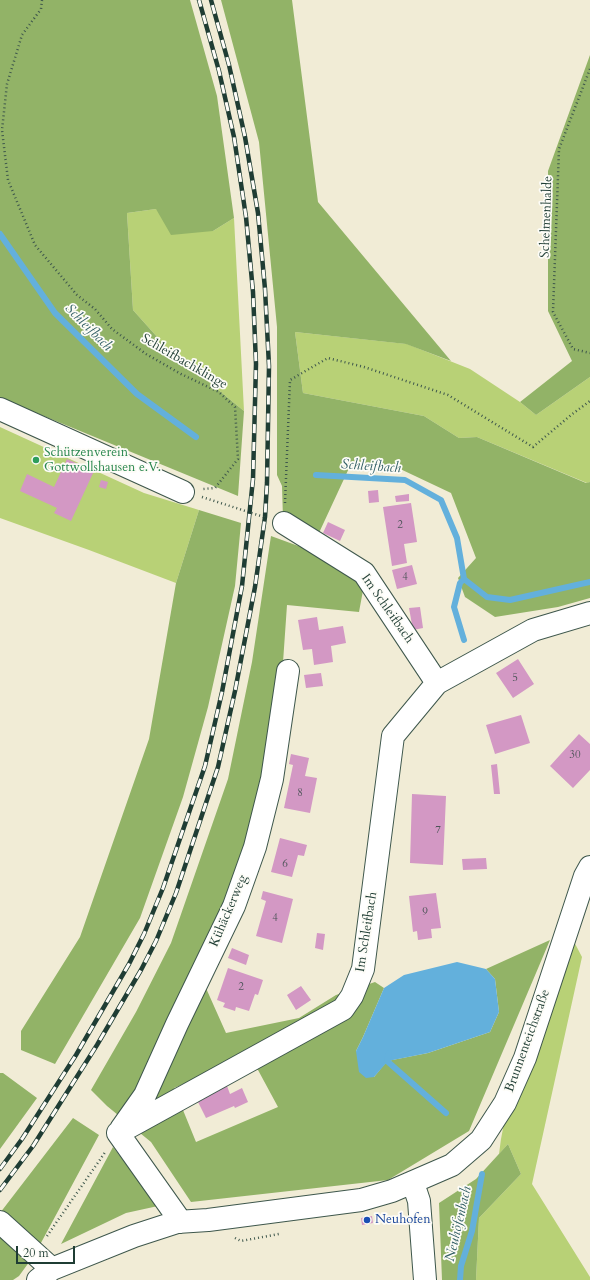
<!DOCTYPE html>
<html>
<head>
<meta charset="utf-8">
<style>
	body { margin:0 }
	#map { position:relative; width:590px; height:1280px; overflow:hidden; background:#f1ecd6; font-family:Cardo,serif }
	canvas { display:block }
	.scale { position:absolute; left:16px; top:1246px; width:59px; height:18px; box-sizing:border-box; border:2px solid #1f3d34; border-top:0; padding-left:5px; font-size:12px; line-height:14px; white-space:nowrap; color:#1f3d34; -webkit-text-stroke:3px #fdfcf7; paint-order:stroke }
</style>
</head>
<body>
<div id="map">
<canvas width="590" height="1280"></canvas>
<div class="scale">20 m</div>
</div>
<script>
const g = document.querySelector('canvas').getContext('2d');
g.lineJoin = 'round';
function fillPath(path, color) {
  g.fillStyle = color;
  g.fill(path, 'evenodd');
}
function poly(rows) {
  const path = new Path2D();
  for (const r of rows) {
    path.moveTo(r[0], r[1]);
    for (let i = 2; i < r.length; i += 2) path.lineTo(r[i], r[i + 1]);
  }
  return path;
}
function strokePath(path, color, width, dash) {
  g.strokeStyle = color;
  g.lineWidth = width;
  g.lineCap = dash ? 'butt' : 'round';
  g.setLineDash(dash || []);
  g.stroke(path);
}
function drawText(font, color, halo, rows, align = 'center') {
  g.font = font + ' Cardo,serif';
  g.lineWidth = 3.5;
  g.setLineDash([]);
  g.textBaseline = 'middle';
  g.strokeStyle = halo;
  g.fillStyle = color;
  for (const [text, x, y, turn = 0] of rows) {
    g.save();
    g.translate(x, y);
    g.rotate((+turn || 0) * Math.PI / 180);
    g.textAlign = isNaN(turn) ? turn : align;
    if (halo) g.strokeText(text, 0, 0);
    g.fillText(text, 0, 0);
    g.restore();
  }
}
fillPath(poly([
	[156,209,213,231,234,218,244,411,167,348,133,310,127,213],
	[295,332,407,344,470,369,520,402,536,415,590,377,590,482,587,483,477,437,459,438,424,416,303,393],
	[0,427,144,493,199,510,176,583,89,550,0,518],
	[571,936,582,957,532,1184,590,1277,590,1280,476,1280,479,1218,521,1174,508,1144,499,1154,501,1139,505,1118,542,1043]
]), '#b8d176');
fillPath(poly([
	[0,0,190,0,217,96,234,218,213,231,171,235,156,209,127,213,133,310,167,348,244,411,238,496,0,398],
	[221,0,292,0,318,202,451,361,406,344,295,332,303,393,424,416,459,438,477,437,586,483,590,482,590,598,558,607,495,617,465,597,458,578,476,558,451,493,396,467,350,466,318,535,283,519,282,486,277,475,277,327,259,142],
	[590,55,590,377,536,415,520,402,572,361,548,311,548,171],
	[199,510,241,523,235,586,208,707,183,797,140,918,55,1064,21,1050,21,1031,80,937,149,739,176,583],
	[271,536,323,555,364,585,359,612,287,605,281,691,251,830,229,902,197,968,226,1033,299,1018,336,995,375,982,384,988,363,1037,356,1051,374,1077,387,1061,428,1053,490,1032,499,1012,495,979,486,969,550,940,469,1131,388,1180,191,1202,151,1142,107,1106,91,1090,136,1012,171,943,228,779,252,662],
	[229,1064,258,1070,278,1107,196,1142,174,1088],
	[0,1073,3,1073,37,1098,0,1149],
	[73,1118,99,1135,35,1254,19,1276,13,1280,0,1280,0,1213],
	[508,1144,521,1174,479,1218,476,1280,442,1280,439,1203,476,1179],
	[113,1147,158,1206,126,1213,61,1244]
]), '#92b367');
fillPath(poly([
	[457,962,486,969,495,979,499,1012,490,1032,428,1053,388,1061,374,1077,366,1078,359,1072,356,1051,363,1037,384,988,404,975]
]), '#63b0dc');
strokePath(poly([
	[0,234,55,313,137,394,196,437],
	[316,475,405,480,441,500,457,538,464,579,487,597,510,600,590,582],
	[464,579,460,583,454,607,464,640],
	[389,1053,387,1061,446,1113],
	[460,1280,461,1266,472,1231,482,1174]
]), '#63b0dc', 6);
fillPath(poly([
	[67,459,94,471,71,521,54,513,57,508,20,491,27,474,54,487],
	[101,480,108,482,106,489,99,487],
	[378,490,379,502,369,503,368,491],
	[409,494,409,501,396,502,395,496],
	[411,503,417,542,404,544,407,563,392,566,383,507],
	[328,522,345,530,340,541,323,533],
	[412,565,417,584,397,589,392,570],
	[420,607,423,628,413,630,409,608],
	[317,617,319,630,343,626,346,643,331,646,333,662,314,665,312,649,303,650,298,620],
	[518,659,534,684,513,698,496,673],
	[321,673,323,686,306,688,304,675],
	[521,715,530,743,495,754,486,725],
	[579,734,590,744,590,770,573,788,550,766],
	[291,754,309,758,305,776,317,778,310,813,284,808,293,765,289,764],
	[497,764,500,794,494,794,491,765],
	[412,794,446,796,443,865,410,863],
	[280,838,307,845,304,856,298,855,292,877,271,872],
	[486,858,487,869,463,870,462,859],
	[263,891,293,899,282,943,256,936,266,901,261,899],
	[436,893,441,928,431,929,432,938,418,940,417,931,413,932,409,896],
	[317,933,325,934,323,950,315,948],
	[232,948,249,955,246,965,228,958],
	[228,968,263,980,258,995,255,994,249,1011,236,1007,235,1011,223,1007,225,1003,217,1000],
	[301,986,311,1000,296,1010,287,995],
	[227,1086,230,1094,242,1088,248,1102,235,1108,234,1106,206,1118,197,1100],
	[372,1216,373,1223,362,1225,361,1218]
]), '#d398c4');
const minor = poly([
	[0,409,183,492],
	[284,523,364,573,437,683],
	[121,1129,145,1095,177,1024,234,906,255,847,272,779,288,671],
	[118,1133,343,1009,352,996,363,969,393,736,437,683,533,630,590,613],
	[118,1133,181,1222],
	[413,1183,419,1201,425,1280],
	[0,1222,52,1269],
	[38,1280,52,1269,134,1236,177,1222,208,1220,361,1200,392,1191,452,1165,481,1140,505,1103,525,1058,585,876,590,867]
]);
strokePath(minor, '#3e574c', 24);
strokePath(poly([
	[42,0,41,9,22,35,7,84,2,130,8,180,35,245,77,295,95,309,112,329,146,354,181,374,219,392,235,407,238,459,215,488,203,489],
	[590,69,559,149,553,312,573,349,590,353],
	[202,497,264,517],
	[285,503,290,380,328,358,364,367,448,395,533,447,571,415,590,401],
	[47,1236,106,1151],
	[235,1238,241,1241,279,1234]
]), '#3e574c', 2.5, [1, 3]);
strokePath(minor, '#fff', 22);
const rail = poly([
	[0,1169,22,1139,76,1055,129,964,144,934,163,888,205,766,222,692,242,586,253,479,256,364,253,292,246,217,234,137,219,71,199,0],
	[0,1190,33,1146,97,1045,141,970,156,941,176,893,218,767,235,691,255,587,265,517,267,483,269,366,265,289,258,213,245,137,229,65,211,0]
]);
strokePath(rail, '#1f3d34', 4.5);
strokePath(rail, '#fdfcf7', 3, [9]);
for (const [x, y, r, color] of [
	[36,460,4,"#2e9e5b"],
	[367,1220,4,"#1a4fb4"]
]) {
  const dot = new Path2D();
  dot.arc(x, y, r, 0, 2 * Math.PI);
  g.fillStyle = color;
  g.fill(dot);
  strokePath(dot, '#fdfcf7', 1.5);
}
drawText('11px', '#4c5458', null, [
	["2",400,525],
	["4",405,577],
	["5",515,678],
	["30",575,755],
	["8",300,793],
	["7",438,830],
	["6",285,864],
	["9",425,912],
	["4",275,918],
	["2",241,987]
]);
drawText('13px', '#1f3d34', '#fdfcf7', [
	["Schelmenhalde",547,217,-88],
	["Schleifbachklinge",184,362,30],
	["Im Schleifbach",387,609,55],
	["Kühäckerweg",229,911,-67],
	["Im Schleifbach",367,932,-81],
	["Brunnenteichstraße",528,1041,-70]
]);
drawText('13px', '#27864d', '#fdfcf7', [
	["Schützenverein",44,453],
	["Gottwollshausen e.V.",44,468]
], 'left');
drawText('13px', '#164399', '#fdfcf7', [
	["Neuhofen",375,1220]
], 'left');
drawText('italic 14px', '#336066', '#fdfcf7', [
	["Schleifbach",88,328,45],
	["Schleifbach",371,467,4],
	["Neuhöfenbach",459,1224,-77]
]);
</script>
</body>
</html>
